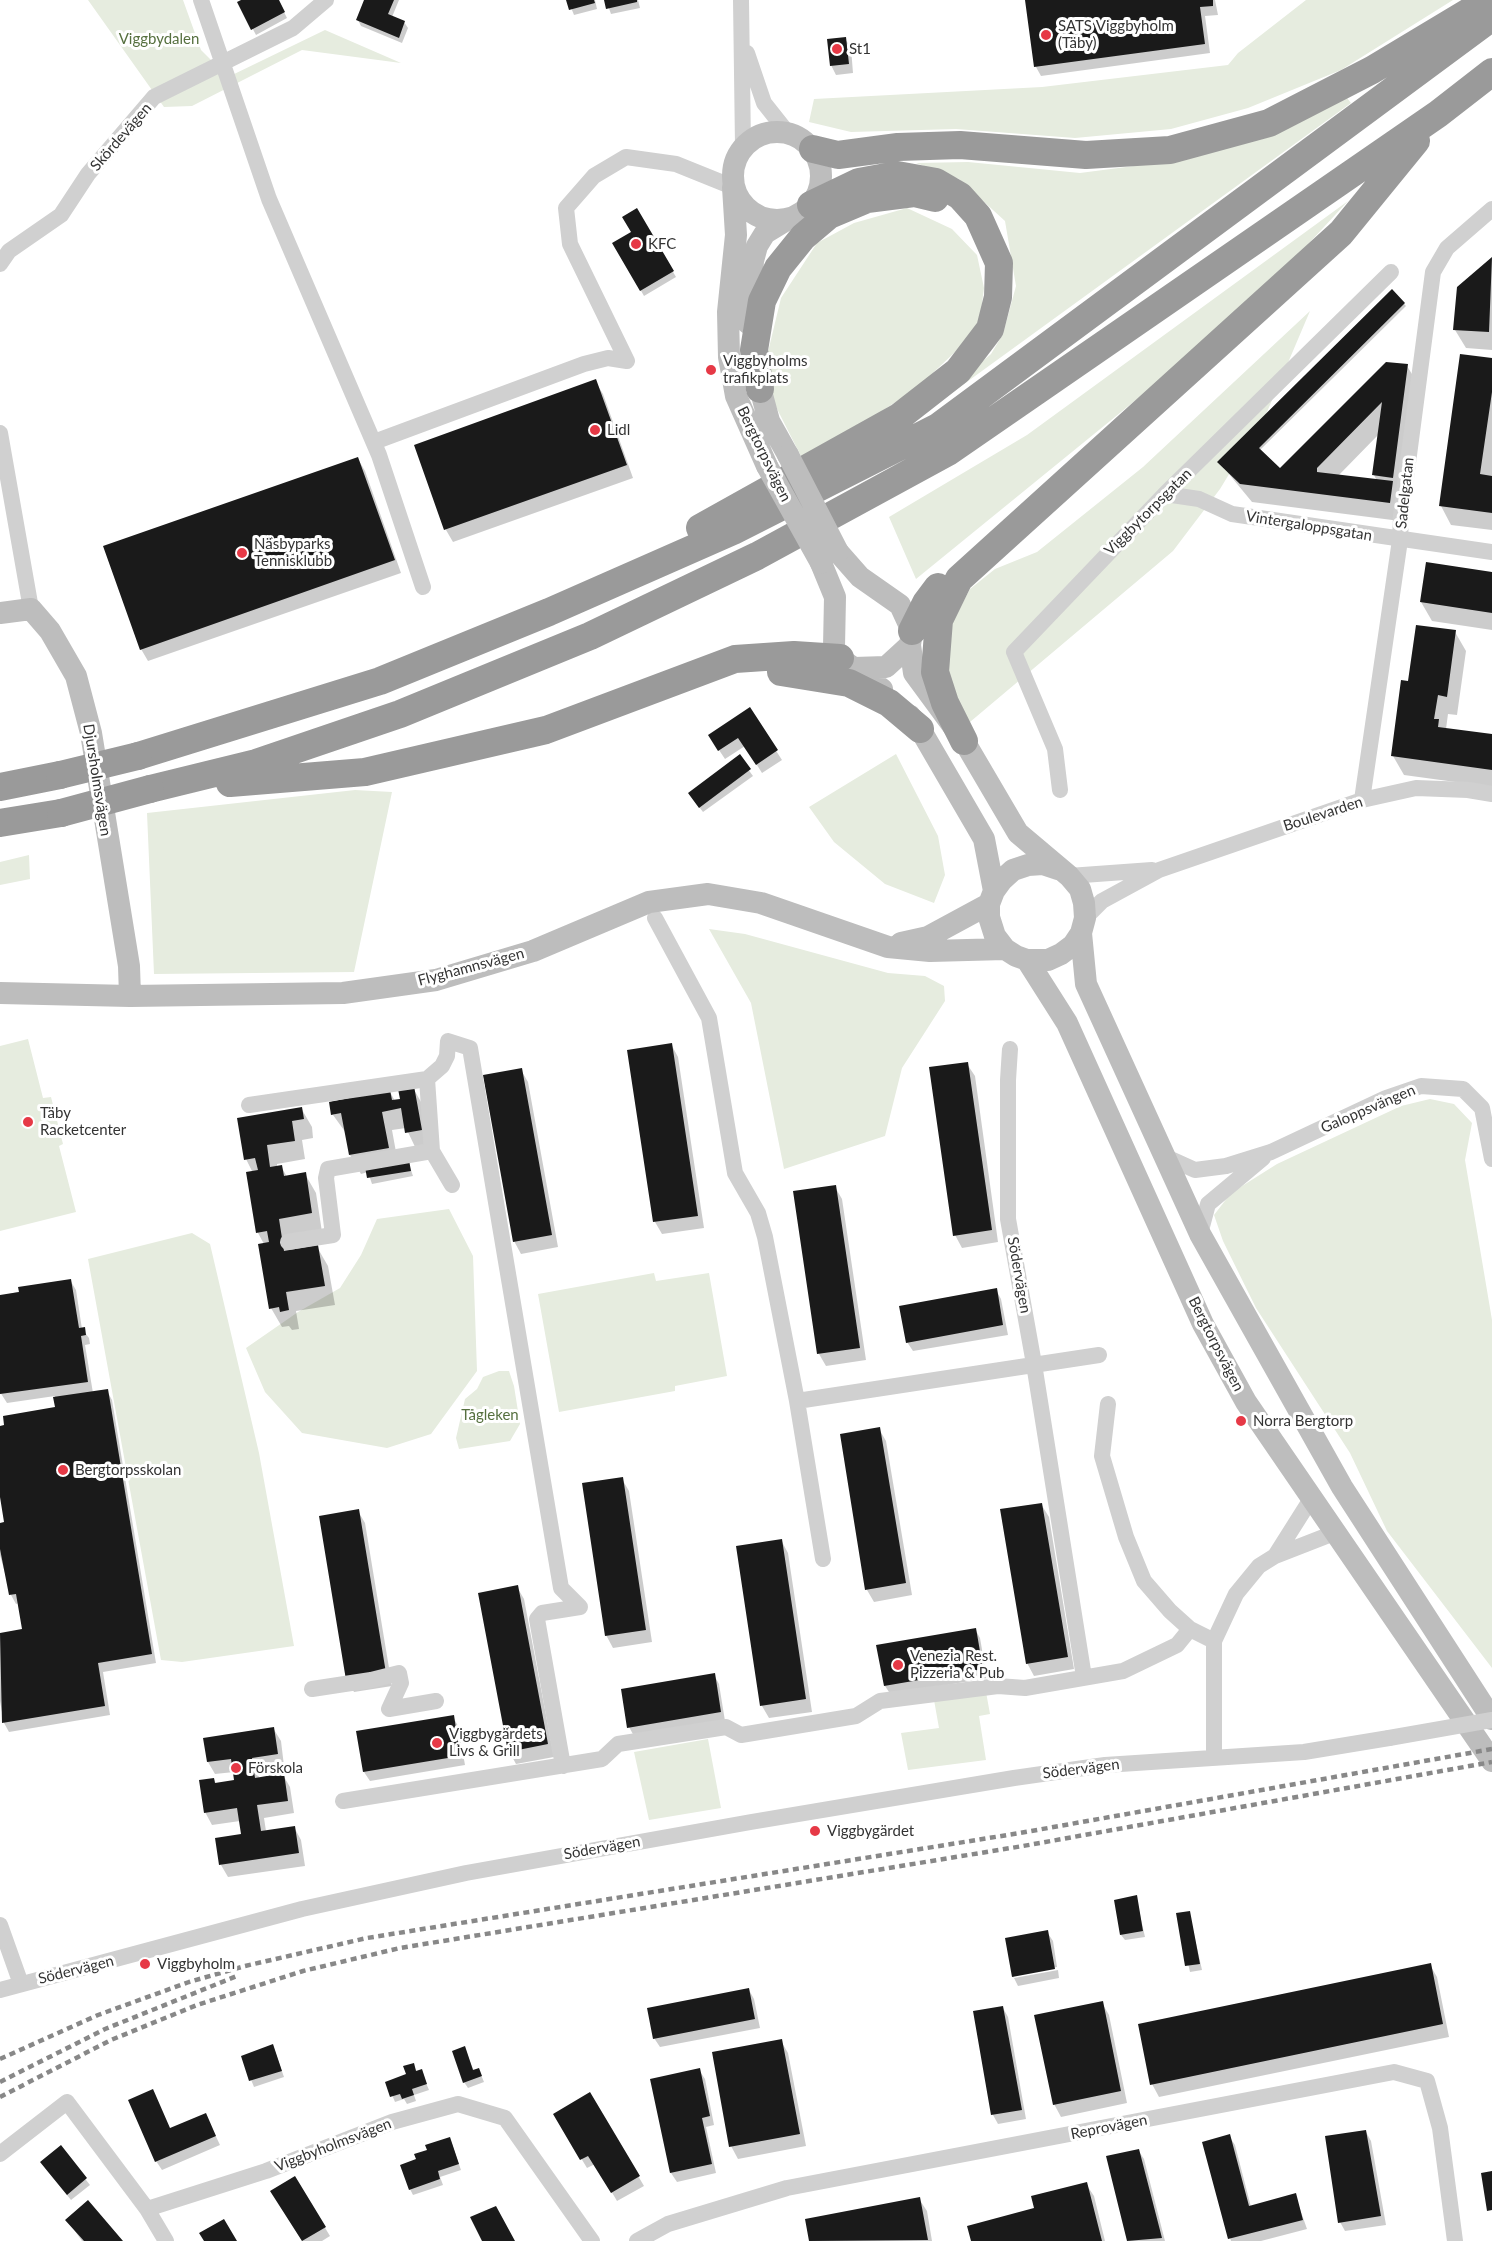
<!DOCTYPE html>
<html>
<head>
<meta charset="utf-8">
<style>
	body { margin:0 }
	canvas { display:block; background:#fff }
</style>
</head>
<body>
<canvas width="1492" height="2241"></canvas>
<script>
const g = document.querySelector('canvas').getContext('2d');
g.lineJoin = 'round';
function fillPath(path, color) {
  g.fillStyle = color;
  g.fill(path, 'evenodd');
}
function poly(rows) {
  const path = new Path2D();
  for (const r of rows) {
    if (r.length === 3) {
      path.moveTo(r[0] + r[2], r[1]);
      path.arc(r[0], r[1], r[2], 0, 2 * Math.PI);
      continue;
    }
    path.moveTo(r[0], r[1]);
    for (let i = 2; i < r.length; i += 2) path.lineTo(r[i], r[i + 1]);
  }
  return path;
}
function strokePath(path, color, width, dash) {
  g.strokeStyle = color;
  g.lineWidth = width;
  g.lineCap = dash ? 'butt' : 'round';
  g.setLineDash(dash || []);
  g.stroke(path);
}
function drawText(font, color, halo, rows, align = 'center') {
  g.font = font + ' Lato,sans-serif';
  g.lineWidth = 6;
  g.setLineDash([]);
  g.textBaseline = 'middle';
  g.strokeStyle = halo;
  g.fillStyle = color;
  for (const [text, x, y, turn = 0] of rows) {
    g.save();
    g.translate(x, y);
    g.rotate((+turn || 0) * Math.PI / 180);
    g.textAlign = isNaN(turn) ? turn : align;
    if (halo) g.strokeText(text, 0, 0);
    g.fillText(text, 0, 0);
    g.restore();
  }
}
fillPath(poly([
	[88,0,183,0,201,50,228,77,325,30,401,63,302,50,192,106,164,107],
	[1306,0,1453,0,1341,70,1248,108,1171,129,1075,138,956,129,851,132,809,122,814,99,1042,87,1228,65,1238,53],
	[1347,98,1351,103,942,400,942,396,991,354,1003,334,1016,286,1005,221,959,179,916,163,968,162,1080,173,1180,160],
	[1348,201,1250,307,916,579,889,517,1027,435],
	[907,208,952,229,977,255,984,288,980,319,973,335,917,388,804,462,774,403,767,356,781,298,817,243,854,223],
	[1310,311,1267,412,1220,489,1173,551,970,722,954,697,946,664,950,626,970,589,995,569,1037,552,1143,467],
	[896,754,938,836,945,875,934,903,885,884,834,842,809,807],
	[355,790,392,792,354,972,154,974,147,813],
	[29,855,30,879,0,885,0,862],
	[709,929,745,934,888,973,925,976,944,986,945,1001,902,1068,885,1136,784,1169,751,1003],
	[28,1039,43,1098,51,1097,63,1144,59,1146,76,1212,0,1231,0,1046],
	[1430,1099,1454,1104,1472,1123,1465,1160,1492,1320,1492,1668,1387,1531,1350,1453,1256,1308,1223,1241,1214,1215,1231,1193,1277,1164,1401,1106],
	[449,1209,473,1256,477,1371,431,1434,387,1448,302,1433,265,1392,246,1348,298,1312,340,1288,361,1255,377,1219],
	[192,1233,210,1244,259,1453,294,1646,182,1662,161,1660,88,1259],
	[654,1273,656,1281,709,1273,727,1376,675,1386,675,1391,559,1412,538,1294],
	[499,1371,509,1371,514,1386,520,1424,510,1441,459,1449,456,1438,465,1399,477,1389,483,1377],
	[986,1692,990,1714,979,1716,986,1760,908,1770,901,1733,939,1728,934,1700],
	[708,1739,721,1808,649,1820,634,1752]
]), '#e6ecdf');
fillPath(poly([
	[244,0,278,0,287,18,256,35,239,3],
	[366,0,399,0,392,17,404,22,408,28,402,43,361,26,358,20],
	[568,0,595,0,597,9,574,15],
	[606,0,638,0,640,8,611,14],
	[1027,0,1215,0,1218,15,1205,16,1210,53,1041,76,1036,67],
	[845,39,851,48,853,73,836,75,831,65],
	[637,210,676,277,644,296,614,243,633,232],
	[1492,259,1492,350,1466,348,1455,330,1458,288],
	[1392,291,1406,306,1260,450,1280,470,1407,366,1418,384,1400,521,1252,502,1219,462],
	[1379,434,1374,475,1377,481,1338,476],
	[1492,360,1492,530,1451,525,1441,506],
	[595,381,603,394,633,478,453,542,446,530,415,446],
	[358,459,365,471,401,573,148,661,141,649],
	[1492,573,1492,630,1432,621,1421,602],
	[1455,632,1466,651,1457,715,1448,714,1446,729,1492,736,1492,787,1404,775,1393,756,1409,682],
	[749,709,782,760,762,773,745,746,725,759,715,744],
	[739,757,753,776,703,812,693,799],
	[671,1044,678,1057,704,1228,662,1234,655,1222],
	[967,1064,975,1076,998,1242,962,1248,955,1235],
	[521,1070,528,1082,558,1247,521,1254,514,1241],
	[413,1088,424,1107,432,1148,417,1151,406,1128,392,1130,398,1163,408,1161,413,1176,372,1184,368,1172,361,1174,350,1155,346,1133,333,1115,390,1092,395,1101,401,1100],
	[301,1108,312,1127,313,1138,302,1140,305,1159,277,1164,277,1167,281,1166,287,1177,305,1174,316,1193,322,1232,317,1247,328,1266,335,1305,296,1311,299,1329,292,1330,289,1326,282,1327,271,1308,264,1244,258,1233,253,1173,246,1159],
	[835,1187,842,1199,866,1360,826,1366,819,1354],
	[70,1280,76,1290,82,1329,89,1338,90,1344,85,1345,93,1393,107,1391,112,1400,156,1663,103,1672,110,1715,9,1732,4,1723,0,1701,0,1634,24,1630,19,1603,16,1604,11,1595,0,1555,0,1525,6,1524,0,1488,0,1427,56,1408,55,1396,7,1403,0,1392,0,1296],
	[996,1290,1001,1299,1008,1335,913,1351,907,1342],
	[879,1429,886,1441,912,1595,874,1602,867,1590],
	[622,1479,629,1491,652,1642,613,1648,606,1635],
	[1041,1504,1049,1517,1074,1669,1034,1676,1027,1663],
	[358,1511,365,1523,392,1686,354,1692,347,1679],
	[781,1540,788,1553,812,1712,769,1718,762,1706,738,1547],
	[517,1587,524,1599,554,1757,516,1764,509,1751],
	[975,1629,980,1638,987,1678,891,1695,885,1686,878,1646],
	[714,1675,719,1684,725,1721,634,1736,629,1727],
	[453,1717,458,1726,465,1765,370,1781,364,1772,358,1733],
	[273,1728,281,1741,284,1766,258,1770,259,1779,283,1775,290,1787,294,1813,264,1818,266,1831,294,1827,301,1840,305,1866,228,1877,221,1865,243,1836,240,1821,212,1825,205,1812,214,1779,216,1784,236,1781,234,1772,215,1774,208,1762,205,1739],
	[1136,1897,1145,1937,1125,1940,1121,1935],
	[1189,1912,1202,1970,1190,1972,1177,1915],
	[1047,1932,1053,1941,1057,1967,1014,1975,1014,1978,1058,1970,1059,1978,1018,1986,1013,1976,1006,1939],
	[1430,1965,1437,1977,1449,2037,1159,2097,1152,2084],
	[749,1990,754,1999,760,2028,660,2047,654,2038],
	[1102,2003,1109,2015,1127,2103,1061,2117,1054,2104],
	[1003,2008,1008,2017,1026,2119,998,2124,993,2115,974,2013],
	[781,2041,788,2053,806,2146,738,2159,731,2146],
	[273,2046,284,2077,254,2087,242,2057],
	[464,2048,474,2071,479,2070,484,2082,468,2088,464,2082],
	[413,2064,417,2072,421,2071,429,2090,414,2095,416,2101,407,2104,404,2099,395,2102,387,2083,408,2075],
	[699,2070,705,2079,714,2125,706,2127,716,2173,677,2182,671,2173],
	[590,2094,644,2186,617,2201,595,2164,587,2168,555,2115],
	[210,2124,220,2145,162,2170,156,2161,171,2130],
	[1366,2132,1371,2141,1386,2225,1345,2231,1340,2222],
	[1229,2136,1235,2145,1251,2207,1295,2195,1307,2229,1261,2241,1231,2241,1204,2143],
	[452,2144,461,2170,440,2177,443,2185,413,2195,410,2189],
	[60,2147,90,2185,71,2200,45,2168],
	[1138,2150,1144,2159,1165,2241,1129,2241,1108,2157],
	[295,2178,330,2236,322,2241,302,2241,272,2192],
	[1086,2184,1094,2196,1105,2241,972,2241],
	[919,2199,927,2211,932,2241,811,2241,807,2220],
	[67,2220,121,2241,82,2241]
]), '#0003');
fillPath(poly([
	[241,0,279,0,285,12,251,30,237,2],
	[364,0,394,0,388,14,405,21,399,38,356,20],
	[566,0,594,0,595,3,569,10],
	[604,0,637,0,637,2,606,9],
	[1025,0,1213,0,1213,6,1200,7,1205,44,1034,67],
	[846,37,849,64,830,66,827,39],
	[637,208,674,271,640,291,612,243,631,232,622,217],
	[1492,257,1489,332,1453,330,1457,287],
	[1392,289,1405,303,1259,448,1280,468,1386,362,1408,364,1393,478,1372,475,1382,402,1317,468,1317,472,1393,481,1390,503,1240,484,1217,462],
	[1460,354,1492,358,1492,392,1480,474,1492,476,1492,513,1439,506],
	[596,379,627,465,444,530,414,445],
	[358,457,395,560,140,650,103,546],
	[1426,562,1492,572,1492,613,1420,602],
	[1416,625,1456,630,1447,697,1438,695,1434,719,1439,719,1438,727,1492,734,1492,770,1391,756,1401,680,1408,681],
	[750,707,778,750,756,765,738,738,718,751,708,735],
	[740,754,751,769,699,808,688,793],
	[672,1043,698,1216,653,1222,627,1050],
	[968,1062,992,1230,953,1236,929,1067],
	[522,1068,552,1235,513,1242,483,1075],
	[414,1086,422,1130,405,1133,401,1108,382,1112,389,1148,349,1155,341,1113,331,1115,329,1102,390,1090,392,1100,400,1099,398,1089],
	[302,1107,304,1119,292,1121,295,1141,267,1145,270,1167,282,1165,284,1176,306,1172,312,1213,279,1219,284,1251,318,1245,325,1286,286,1292,289,1310,280,1312,279,1307,269,1309,258,1244,269,1242,267,1231,256,1233,246,1172,258,1170,255,1158,244,1160,237,1118],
	[409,1160,411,1171,367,1178,365,1167],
	[836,1185,860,1348,817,1354,793,1191],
	[71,1279,79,1328,85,1327,86,1335,81,1336,88,1382,0,1394,0,1295,19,1292,18,1287],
	[997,1288,1003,1325,906,1343,899,1306],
	[108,1389,152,1654,98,1663,105,1706,2,1723,0,1633,22,1629,16,1594,9,1595,0,1549,0,1523,4,1522,0,1497,0,1426,4,1425,3,1416,55,1407,53,1397],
	[880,1427,906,1583,865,1590,840,1434],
	[623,1477,646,1630,605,1636,582,1483],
	[1042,1503,1068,1657,1026,1664,1000,1509],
	[359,1509,386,1673,346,1680,319,1516],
	[782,1539,806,1699,760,1706,736,1546],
	[518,1585,548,1744,508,1752,478,1593],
	[976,1628,983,1669,884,1686,876,1645],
	[715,1673,721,1712,627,1728,621,1689],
	[454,1715,460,1756,363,1772,356,1731],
	[274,1727,278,1754,252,1758,255,1778,284,1773,288,1801,257,1805,261,1831,295,1826,299,1853,219,1865,215,1838,241,1834,237,1808,204,1813,199,1780,214,1778,215,1783,234,1780,231,1759,207,1762,203,1738],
	[1137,1895,1143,1931,1120,1935,1114,1900],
	[1190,1911,1200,1964,1185,1966,1176,1913],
	[1048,1930,1055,1969,1012,1977,1005,1938],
	[1431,1963,1443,2024,1150,2085,1138,2024],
	[749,1988,755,2019,653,2039,647,2008],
	[1103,2001,1121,2091,1053,2105,1034,2015],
	[1003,2006,1022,2110,991,2115,973,2011],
	[782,2039,800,2134,729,2147,712,2052],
	[273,2044,282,2071,249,2081,241,2056],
	[465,2046,473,2070,479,2068,482,2076,463,2083,452,2051],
	[414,2063,416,2071,422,2069,427,2084,412,2089,414,2095,402,2099,400,2094,390,2097,385,2082,406,2074,403,2066],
	[700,2068,710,2116,702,2118,712,2164,670,2173,650,2079],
	[153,2089,170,2128,206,2113,216,2136,155,2162,128,2100],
	[590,2092,640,2176,611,2193,588,2156,580,2160,553,2114],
	[1366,2130,1381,2216,1338,2223,1325,2136],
	[1230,2134,1249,2206,1296,2193,1303,2220,1228,2239,1202,2142],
	[450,2137,459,2164,438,2171,440,2179,409,2190,400,2165,416,2159,414,2154,427,2150,425,2145],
	[61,2145,87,2178,67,2195,40,2162],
	[1139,2149,1162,2238,1127,2241,1106,2156],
	[1492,2171,1492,2210,1487,2211,1481,2173],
	[295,2176,326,2227,302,2241,270,2191],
	[1087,2182,1102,2241,971,2241,967,2226,1034,2208,1031,2196],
	[920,2197,928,2240,809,2241,805,2219],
	[88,2200,123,2241,84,2241,65,2220],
	[496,2206,515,2241,482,2241,470,2217],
	[224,2219,237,2241,204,2241,199,2233]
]), '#1a1a1a');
strokePath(poly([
	[201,0,269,199,379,455,423,587],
	[741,0,743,146],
	[747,53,764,103,787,132],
	[0,264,9,251,61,215,88,174,154,97,293,28,326,0],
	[0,433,31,609],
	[374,442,584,364,608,358,627,361,570,244,566,208,594,176,626,157,676,164,733,187],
	[1165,494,1199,499,1232,514,1492,552],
	[1060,790,1055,749,1014,652,1165,494,1391,272],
	[1362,800,1400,540,1401,516,1433,272,1447,248,1492,209],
	[1069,876,1152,870],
	[655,918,709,1018,735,1173,758,1213,765,1237,797,1401,823,1559],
	[1085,918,1102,901,1159,870,1362,800,1416,788,1468,790,1492,794],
	[1010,1049,1008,1080,1008,1219,1034,1364,1084,1677],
	[427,1079,432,1151,452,1185],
	[249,1105,427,1079,442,1066,447,1056,448,1041,470,1048,561,1588,580,1607,542,1613,537,1619,563,1766],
	[1164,1156,1195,1170,1226,1166,1271,1152,1386,1098,1421,1086,1463,1089,1482,1108,1492,1159],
	[1200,1234,1208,1204,1263,1158],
	[288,1242,333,1235,326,1178,328,1169,432,1151],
	[797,1401,1099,1355],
	[1108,1404,1102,1456,1126,1537,1144,1581,1170,1611,1190,1629,1214,1641],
	[1275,1556,1311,1499],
	[312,1689,371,1680,399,1673,401,1683,389,1709,436,1701],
	[1214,1756,1214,1641,1236,1594,1259,1566,1275,1556,1334,1533],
	[343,1801,602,1759,618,1744,726,1727,741,1735,856,1716,880,1701,998,1686,1025,1688,1123,1671,1177,1645,1190,1629],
	[0,1925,21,1984],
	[0,1990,302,1909,466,1873,751,1822,1014,1778,1105,1765,1304,1752,1389,1738],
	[0,2154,67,2102,147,2209,166,2241],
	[147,2209,266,2171,392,2122,458,2104,505,2118,592,2241],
	[637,2241,668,2224,787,2188,1394,2072,1427,2081,1440,2128,1455,2241]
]), '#d0d0d0', 16);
strokePath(poly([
	[777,176,44],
	[733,187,736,235,728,312,729,357,736,396,767,466],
	[748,323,753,261,757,246,765,233,788,219],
	[756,373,769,421,788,455],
	[838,552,860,577,900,605,912,631,910,645,914,673,964,741,1018,833,1069,876,1080,889,1084,903,1085,918,1081,933,1086,984,1200,1234,1342,1487,1492,1719],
	[821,563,835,597,834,647,840,658,882,689],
	[0,613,31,609,50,631,76,676,91,733,129,966,130,996],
	[854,668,886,667,910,645],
	[910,716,920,729,984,839,994,891],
	[1058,869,1043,864,1028,865,1013,870,1002,880,994,891,989,904,989,917,995,936,1005,949,1016,956,1027,960,1048,960,1061,954,1073,945,1081,933],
	[901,943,928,937,989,904],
	[1027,960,1067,1023,1203,1324,1246,1402,1492,1761],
	[0,993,130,996,343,993,436,980,533,951,649,902,708,894,761,903,888,947,930,951,1005,949]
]), '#bdbdbd', 22);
strokePath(poly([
	[813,149,838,155,898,147,960,145,1086,155,1170,150,1269,123,1372,70,1487,1],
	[760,389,754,350,762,301,778,268,803,237,829,215,867,199,914,193,935,198],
	[700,528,899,417,958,371,990,329,998,297,999,263,978,216,960,196,936,182,897,175,859,182,811,205],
	[912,631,926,603,938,587],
	[781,672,849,683,889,703,920,729],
	[964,741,945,703,935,672,939,620,959,579,1341,233,1416,141],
	[138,756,380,681,549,612,733,531,938,427,1492,17],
	[230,783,365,772,546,730,735,659,794,655,840,658],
	[0,787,60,775],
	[150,789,256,763,400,714,590,636,757,556,948,452,1438,114,1492,72],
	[0,823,61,813]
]), '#9a9a9a', 28);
strokePath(poly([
	[0,2059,98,2015,189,1982,245,1966,367,1938,1020,1833,1492,1749],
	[0,2082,105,2029,237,1976],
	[0,2097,111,2040,197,2005,303,1971,400,1948,1023,1846,1492,1762]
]), '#888', 4.5, [6, 4.5]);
strokePath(poly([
	[1389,1738,1492,1720]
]), '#d0d0d0', 16);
strokePath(poly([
	[788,455,838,552],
	[767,466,821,563]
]), '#bdbdbd', 22);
strokePath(poly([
	[60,775,138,756],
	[61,813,150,789]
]), '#9a9a9a', 28);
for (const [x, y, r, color] of [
	[1046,35,6,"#e63946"],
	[837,49,6,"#e63946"],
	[636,244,6,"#e63946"],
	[711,370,6,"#e63946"],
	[595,430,6,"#e63946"],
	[242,553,6,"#e63946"],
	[28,1122,6,"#e63946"],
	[1241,1421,6,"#e63946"],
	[63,1470,6,"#e63946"],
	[898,1665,6,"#e63946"],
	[437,1743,6,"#e63946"],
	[236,1768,6,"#e63946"],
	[815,1831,6,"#e63946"],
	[145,1964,6,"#e63946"]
]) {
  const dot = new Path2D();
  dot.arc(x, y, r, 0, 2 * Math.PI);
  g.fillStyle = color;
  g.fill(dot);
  strokePath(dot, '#fff', 2);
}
drawText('15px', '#333', '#fff', [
	["SATS Viggbyholm",1058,26],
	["(Täby)",1058,43],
	["St1",849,49],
	["KFC",648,244],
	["Viggbyholms",723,361],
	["trafikplats",723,378],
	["Lidl",607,430],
	["Näsbyparks",254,544],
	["Tennisklubb",254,561],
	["Täby",40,1113],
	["Racketcenter",40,1130],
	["Norra Bergtorp",1253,1421],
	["Bergtorpsskolan",75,1470],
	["Venezia Rest.",910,1656],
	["Pizzeria & Pub",910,1673],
	["Viggbygärdets",449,1734],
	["Livs & Grill",449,1751],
	["Förskola",248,1768],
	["Viggbygärdet",827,1831],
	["Viggbyholm",157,1964]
], 'left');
drawText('15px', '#56703f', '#fff', [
	["Viggbydalen",159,39],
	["Tågleken",490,1415]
]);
drawText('15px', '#333', '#fff', [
	["Skördevägen",121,137,-49],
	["Bergtorpsvägen",764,454,64],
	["Sadelgatan",1405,493,-84],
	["Viggbytorpsgatan",1148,512,-45],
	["Vintergaloppsgatan",1309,526,9],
	["Djursholmsvägen",97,780,81],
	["Boulevarden",1323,814,-18],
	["Flyghamnsvägen",471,967,-15],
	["Galoppsvängen",1368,1109,-23],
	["Södervägen",1019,1275,80],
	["Bergtorpsvägen",1216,1344,63],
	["Södervägen",1081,1769,-7],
	["Södervägen",602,1848,-10],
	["Södervägen",76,1970,-14],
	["Reprovägen",1109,2127,-11],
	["Viggbyholmsvägen",333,2145,-21]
]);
</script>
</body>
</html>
